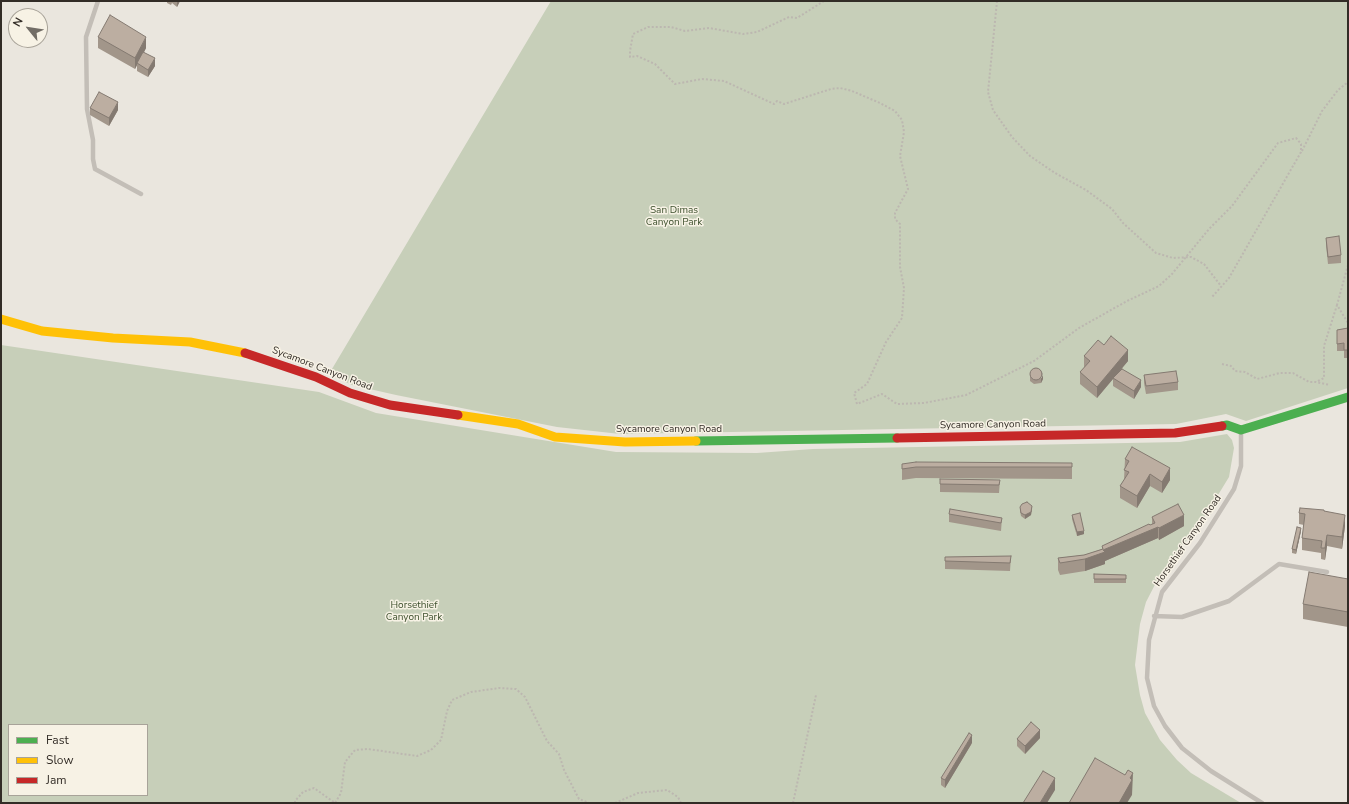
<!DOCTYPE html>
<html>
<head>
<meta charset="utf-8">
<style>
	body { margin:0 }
	#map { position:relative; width:1349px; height:804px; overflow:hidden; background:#eae6de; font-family:"Nunito Sans",sans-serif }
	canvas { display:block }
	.frame { position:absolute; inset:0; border:2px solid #322c26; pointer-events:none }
	.legend { position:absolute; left:8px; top:724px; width:140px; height:72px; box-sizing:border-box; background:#f7f2e5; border:1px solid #a8a399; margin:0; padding:5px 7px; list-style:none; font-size:12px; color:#322c26 }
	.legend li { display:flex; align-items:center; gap:8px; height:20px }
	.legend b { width:20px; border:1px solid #a8a399 }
	.north { position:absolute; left:8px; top:8px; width:40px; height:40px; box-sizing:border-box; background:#f7f2e5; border:1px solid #a8a399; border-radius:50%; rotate:300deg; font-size:11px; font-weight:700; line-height:16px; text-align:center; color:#322c26 }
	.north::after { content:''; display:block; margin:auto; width:14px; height:18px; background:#726d66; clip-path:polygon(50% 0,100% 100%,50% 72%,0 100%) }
</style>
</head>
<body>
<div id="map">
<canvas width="1349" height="804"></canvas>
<div class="frame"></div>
<ul class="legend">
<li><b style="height:5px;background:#4caf50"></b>Fast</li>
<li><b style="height:5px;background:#ffc107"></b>Slow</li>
<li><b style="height:5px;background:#c62828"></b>Jam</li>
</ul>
<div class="north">N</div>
</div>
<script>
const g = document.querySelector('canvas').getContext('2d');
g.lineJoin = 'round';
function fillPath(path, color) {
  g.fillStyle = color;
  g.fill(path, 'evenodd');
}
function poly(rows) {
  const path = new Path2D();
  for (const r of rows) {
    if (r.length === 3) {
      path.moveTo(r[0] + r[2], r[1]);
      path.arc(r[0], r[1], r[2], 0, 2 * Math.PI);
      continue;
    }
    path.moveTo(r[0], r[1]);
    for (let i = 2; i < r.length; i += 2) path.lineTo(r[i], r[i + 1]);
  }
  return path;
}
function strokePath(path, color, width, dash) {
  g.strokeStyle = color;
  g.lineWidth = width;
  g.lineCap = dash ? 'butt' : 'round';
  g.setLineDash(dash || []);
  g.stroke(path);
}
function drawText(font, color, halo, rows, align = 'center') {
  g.font = font + ' "Nunito Sans",sans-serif';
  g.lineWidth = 3;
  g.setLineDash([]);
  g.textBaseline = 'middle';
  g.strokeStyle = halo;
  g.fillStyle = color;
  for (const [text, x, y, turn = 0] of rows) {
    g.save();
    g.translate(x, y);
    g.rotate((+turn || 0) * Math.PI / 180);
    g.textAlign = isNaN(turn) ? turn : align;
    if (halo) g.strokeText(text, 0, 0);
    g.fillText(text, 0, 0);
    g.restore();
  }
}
fillPath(poly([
	[551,1,1348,1,1348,388,1246,421,1226,414,1176,424,620,434,557,427,396,395,352,385,329,374],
	[1,345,319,392,376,413,616,452,757,453,813,449,1180,442,1227,434,1232,440,1234,448,1229,477,1204,518,1161,573,1146,602,1140,624,1135,665,1140,695,1145,713,1160,740,1177,760,1191,773,1241,803,1,803],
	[9,725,147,725,147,795,9,795]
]), '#c7cfb9');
strokePath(poly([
	[824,1,797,18,789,17,757,32,743,34,709,28,685,31,671,27,648,27,633,34,630,51,630,57,637,56,655,64,675,84,702,79,724,81,774,104,777,101,784,104,831,89,840,88,852,91,880,103,895,111,902,120,904,132,900,156,908,189,895,213,895,219,900,224,900,267,904,288,902,318,886,342,867,384,854,393,857,404,882,394,897,404,924,403,966,395,1034,361,1079,328,1127,301,1159,286,1172,274,1209,229,1232,206,1278,143,1296,138,1301,144,1301,152,1229,278,1212,297],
	[997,1,988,92,993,110,1012,137,1030,156,1055,173,1086,190,1112,209,1123,223,1156,253,1173,258,1191,257,1204,264,1221,286],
	[1302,151,1322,111,1338,90,1348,82],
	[1348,265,1337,305,1348,323],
	[1222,364,1231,366,1235,371,1245,372,1257,379,1280,373,1293,373,1309,382,1316,382,1330,385],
	[1318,381,1324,378,1324,346,1337,305],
	[295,803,295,801,303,792,314,788,335,803,341,793,345,762,355,750,368,749,417,756,431,750,441,740,447,711,452,700,471,692,499,688,516,689,525,697,547,741,559,754,564,770,579,799,589,803],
	[615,803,638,793,667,790,678,797,681,803],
	[793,803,816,695]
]), '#bcb7b0', 2, [2, 2]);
strokePath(poly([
	[98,1,86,37,87,109,93,140,93,159,95,169,141,194],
	[1241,431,1241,466,1234,489,1200,543,1162,592,1149,640,1147,678,1154,706,1165,726,1182,748,1211,771,1262,803],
	[1154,616,1182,617,1229,601,1279,564,1327,572]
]), '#c3beb7', 4.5);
strokePath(poly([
	[1222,426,1227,425,1241,430,1348,397],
	[696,441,897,438]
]), '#4caf50', 9);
strokePath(poly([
	[1,319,42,331,113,338,190,342,245,353],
	[458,415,518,424,555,437,625,442,696,441]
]), '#ffc107', 9);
strokePath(poly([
	[245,353,316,377,350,393,390,405,458,415],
	[897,438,1175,433,1222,426]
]), '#c62828', 9);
fillPath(poly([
	[167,1,180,1,177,7,172,3,171,5,167,3],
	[98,37,146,48,144,52,155,66,148,77,137,71,137,65,135,69,98,48],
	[90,108,118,110,109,126,90,115],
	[1326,238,1341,255,1341,263,1328,264,1326,245],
	[1348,328,1348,358,1344,358,1344,351,1337,351,1337,330],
	[1104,345,1128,361,1118,373,1141,387,1134,399,1113,386,1113,379,1097,398,1080,384,1080,372,1084,368,1084,356],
	[1030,372,1043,379,1041,383,1034,384,1030,381],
	[1144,375,1178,382,1178,390,1146,394,1144,383],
	[1125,459,1170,480,1162,493,1150,486,1137,508,1120,498,1120,486,1124,480],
	[1072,463,1072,479,916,478,902,480,902,464],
	[940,479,1000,480,999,493,940,492],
	[1020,507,1032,510,1031,515,1025,519,1021,516,1020,511],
	[1324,511,1345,526,1342,549,1327,546,1325,560,1321,559,1321,553,1302,550,1302,538,1304,525,1299,524,1299,513],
	[949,514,1002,518,1001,531,949,522],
	[1072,515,1084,534,1077,536,1072,519],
	[1152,517,1184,526,1159,540,1158,538,1105,561,1105,564,1085,571,1060,575,1058,570,1058,558,1084,555,1102,549,1102,546,1152,525],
	[1301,531,1296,554,1292,553,1292,549],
	[1011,556,1010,571,945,569,945,557],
	[1094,574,1126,575,1126,583,1094,583],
	[1348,579,1348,627,1303,619,1303,604],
	[1040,738,1025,754,1017,746,1017,739],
	[972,743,945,788,941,785,941,778]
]), '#a2968a');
fillPath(poly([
	[177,1,180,1,177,7],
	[146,37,146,48,138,64,137,63,137,65,135,69,135,58],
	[155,58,155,66,148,77,148,70],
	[118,102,118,110,109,126,109,118],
	[1128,350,1128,361,1097,398,1097,387],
	[1043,375,1043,379,1041,383,1041,379],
	[1141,380,1141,387,1134,399,1134,391],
	[1170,468,1170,480,1162,493,1162,482],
	[1150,474,1150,486,1137,508,1137,496],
	[1032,506,1031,515,1025,519,1025,515],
	[1184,515,1184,526,1159,540,1159,528],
	[1345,515,1345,526,1342,549,1342,537],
	[1158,527,1158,538,1105,561,1105,564,1085,571,1085,559,1103,550],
	[1301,528,1301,531,1296,554,1296,550],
	[1084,531,1084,534,1077,536,1077,532],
	[1327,535,1327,546,1325,560,1325,548],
	[1040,730,1040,738,1025,754,1025,746],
	[972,735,972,743,945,788,945,780],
	[1133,773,1132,795,1127,803,1119,803,1130,778],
	[1055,778,1055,790,1047,803,1040,803]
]), '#847a71');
const building = poly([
	[110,15,146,37,135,58,98,37,110,15],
	[143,52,155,58,148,70,137,63,143,52],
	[99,92,118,102,109,118,90,108,99,92],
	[1339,236,1341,255,1328,257,1326,238,1339,236],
	[1348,328,1348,350,1344,350,1344,343,1337,344,1337,330,1348,328],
	[1111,336,1128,350,1097,387,1080,372,1090,361,1084,356,1098,340,1104,345,1111,336],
	[1036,374,6],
	[1122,369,1141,380,1134,391,1113,378,1122,369],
	[1176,371,1178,382,1146,386,1144,375,1176,371],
	[1132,447,1170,468,1162,482,1150,474,1137,496,1120,486,1129,472,1124,470,1129,461,1125,459,1132,447],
	[916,462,1072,463,1072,467,916,467,902,469,902,464,916,462],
	[940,479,1000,480,999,485,940,484,940,479],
	[1027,502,1032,506,1031,512,1025,515,1021,513,1020,507,1022,504,1027,502],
	[1178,504,1184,515,1159,528,1158,527,1103,550,1105,552,1085,559,1060,563,1058,558,1084,555,1103,549,1102,546,1149,524,1150,525,1155,523,1152,517,1178,504],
	[1300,508,1324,510,1324,511,1345,515,1342,537,1327,535,1325,548,1321,548,1322,541,1302,538,1305,514,1299,513,1300,508],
	[950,509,1002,518,1001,523,949,514,950,509],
	[1080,513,1084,531,1077,532,1072,515,1080,513],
	[1297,527,1301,528,1296,550,1292,549,1297,527],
	[1011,556,1010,563,945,561,945,557,1011,556],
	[1309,572,1348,579,1348,612,1303,604,1309,572],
	[1094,574,1126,575,1126,579,1094,579,1094,574],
	[1031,722,1040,730,1025,746,1017,739,1031,722],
	[969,733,972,735,945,780,941,778,969,733],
	[1095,758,1125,775,1128,770,1133,773,1130,778,1132,780,1119,803,1069,803,1095,758],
	[1043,771,1055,778,1040,803,1023,803,1043,771]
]);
fillPath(building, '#bcaea1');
strokePath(building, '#847a71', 1);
drawText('10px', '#3c4f2c', '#f7f2e5', [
	["San Dimas",674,211],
	["Canyon Park",674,223],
	["Horsethief",414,606],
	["Canyon Park",414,618]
]);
drawText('10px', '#322c26', '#f7f2e5', [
	["Sycamore Canyon Road",322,369,21],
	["Sycamore Canyon Road",993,425,-1],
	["Sycamore Canyon Road",669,430],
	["Horsethief Canyon Road",1188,541,-55]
]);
</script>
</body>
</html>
